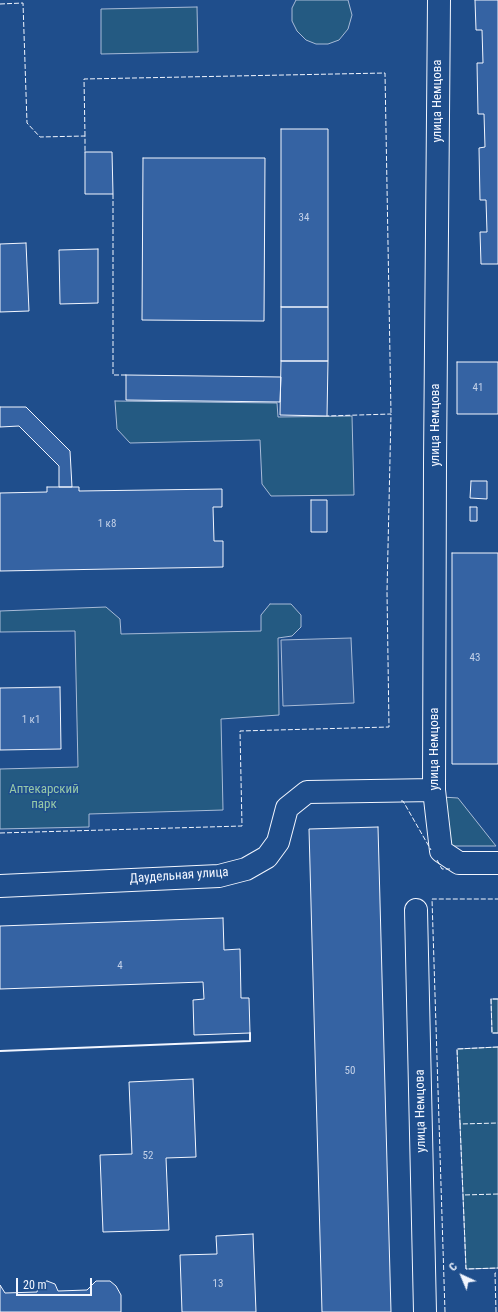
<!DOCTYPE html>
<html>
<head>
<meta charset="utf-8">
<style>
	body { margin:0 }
	#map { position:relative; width:498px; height:1312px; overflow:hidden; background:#1f4e8c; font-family:"Roboto Condensed",sans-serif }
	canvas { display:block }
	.north { position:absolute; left:442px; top:1256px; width:40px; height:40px; -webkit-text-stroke:3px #1f4e8c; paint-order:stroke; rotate:316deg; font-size:11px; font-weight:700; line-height:16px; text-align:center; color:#f2f6ff }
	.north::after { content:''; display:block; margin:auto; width:14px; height:18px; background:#f2f6ff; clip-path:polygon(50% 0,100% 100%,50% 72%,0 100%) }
	.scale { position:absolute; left:16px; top:1278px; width:76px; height:18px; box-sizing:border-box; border:2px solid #f2f6ff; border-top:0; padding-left:5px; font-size:12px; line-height:14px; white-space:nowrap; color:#f2f6ff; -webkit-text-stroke:3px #1f4e8c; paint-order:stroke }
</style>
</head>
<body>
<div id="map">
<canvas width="498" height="1312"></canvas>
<div class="north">С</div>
<div class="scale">20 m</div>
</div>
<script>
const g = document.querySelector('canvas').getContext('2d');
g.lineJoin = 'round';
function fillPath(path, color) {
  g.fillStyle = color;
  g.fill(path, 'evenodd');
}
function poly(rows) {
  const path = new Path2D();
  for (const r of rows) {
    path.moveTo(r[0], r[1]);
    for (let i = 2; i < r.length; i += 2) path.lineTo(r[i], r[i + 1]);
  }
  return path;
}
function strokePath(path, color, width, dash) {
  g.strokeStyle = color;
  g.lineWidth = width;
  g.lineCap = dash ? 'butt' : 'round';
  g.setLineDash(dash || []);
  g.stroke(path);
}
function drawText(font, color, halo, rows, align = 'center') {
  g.font = font + ' "Roboto Condensed",sans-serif';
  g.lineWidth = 3;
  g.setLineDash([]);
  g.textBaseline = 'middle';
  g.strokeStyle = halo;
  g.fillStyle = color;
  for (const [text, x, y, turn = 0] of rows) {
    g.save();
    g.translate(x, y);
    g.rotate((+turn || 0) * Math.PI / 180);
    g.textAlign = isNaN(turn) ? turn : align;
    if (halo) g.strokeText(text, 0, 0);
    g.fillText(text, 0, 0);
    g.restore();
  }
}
const green = poly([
	[296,0,348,0,352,15,348,29,339,40,328,44,316,44,306,40,297,31,292,21,292,8,296,0],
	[197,7,198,52,101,54,101,9,197,7],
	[115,401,277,403,278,417,352,416,354,495,271,496,262,484,260,440,130,443,117,429,115,401],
	[270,604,291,604,301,615,301,627,292,636,278,638,279,715,221,719,223,810,89,814,89,827,0,829,0,769,78,767,75,631,0,632,0,611,106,607,120,619,121,634,261,631,261,615,270,604],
	[442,797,458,798,496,846,449,846,442,797],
	[491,999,498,999,498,1033,492,1033,491,999],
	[498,1047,498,1268,466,1269,457,1049,498,1047]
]);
fillPath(green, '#245a82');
strokePath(green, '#a8bbd7', 1);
const parking = poly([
	[351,638,354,703,283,706,281,640,351,638]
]);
fillPath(parking, '#305b95');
strokePath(parking, '#a8bbd7', 1);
const building = poly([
	[475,0,498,0,498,264,481,264,480,232,487,232,486,200,480,200,479,148,485,147,484,114,478,114,477,63,483,63,482,30,476,30,475,0],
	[281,129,328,129,328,307,281,307,281,129],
	[85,152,112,152,113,194,85,194,85,152],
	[143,158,265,158,264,321,142,320,143,158],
	[26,243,29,311,0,312,0,244,26,243],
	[98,249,98,303,60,304,59,250,98,249],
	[281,307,328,307,328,361,281,361,281,307],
	[281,361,328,361,327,416,280,415,281,361],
	[457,362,498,362,498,414,457,414,457,362],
	[126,375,281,377,280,402,126,400,126,375],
	[0,407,26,407,70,451,72,487,59,487,59,466,19,426,0,427,0,407],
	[471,481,487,481,487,499,470,498,471,481],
	[47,487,79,487,79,491,222,489,222,507,213,507,214,541,223,541,223,567,0,571,0,493,47,492,47,487],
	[311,500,327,500,327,532,311,532,311,500],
	[470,507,477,507,477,521,470,521,470,507],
	[452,553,498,553,498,764,452,764,452,553],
	[60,687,61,749,0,750,0,688,60,687],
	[378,827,391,1312,322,1312,309,829,378,827],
	[223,918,224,950,240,949,241,998,249,998,250,1033,194,1035,193,1000,204,999,203,982,0,989,0,926,223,918],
	[193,1079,196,1157,166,1158,169,1230,103,1232,100,1155,132,1154,129,1082,193,1079],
	[253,1234,256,1312,182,1312,180,1255,217,1254,216,1236,253,1234],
	[47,1281,55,1284,58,1291,87,1290,96,1281,110,1281,116,1286,121,1295,121,1312,0,1312,0,1285,5,1293,37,1292,39,1284,47,1281]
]);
fillPath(building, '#3563a3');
strokePath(building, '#f2f6ff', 1);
const street = poly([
	[439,0,435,463,434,790,441,851,459,863,498,863],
	[0,886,219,876,246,869,267,857,278,842,287,808,307,792,434,790],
	[416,910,425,1312]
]);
strokePath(street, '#f2f6ff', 24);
strokePath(street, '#1f4e8c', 22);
strokePath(poly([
	[0,4,23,3,27,123,40,137,85,136,85,152],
	[85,136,84,79,385,73,391,414],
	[113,194,113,375,126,375],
	[401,801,403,801,431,850],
	[0,833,242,826,240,731,389,727,387,592,391,414,327,416],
	[437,860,442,869,450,869],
	[498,999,491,999,492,1033,498,1033],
	[498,1047,457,1049,460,1124,498,1123],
	[460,1124,463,1195],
	[498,1194,463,1195,466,1269,498,1268],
	[445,1312,432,899,498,899],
	[496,1312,495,1273,498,1273]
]), '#f2f6ff', 1, [5, 2]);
strokePath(poly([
	[0,1051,250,1041,250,1033]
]), '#f2f6ff', 2);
drawText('11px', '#c3d1e8', null, [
	["34",304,218],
	["41",478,388],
	["1 к8",107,524],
	["43",475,658],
	["1 к1",31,720],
	["4",120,966],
	["50",350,1071],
	["52",148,1156],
	["13",218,1284]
]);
drawText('13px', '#f2f6ff', '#1f4e8c', [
	["улица Немцова",438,101,-90],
	["улица Немцова",436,425,-90],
	["улица Немцова",435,749,-90],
	["Даудельная улица",179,876,-4],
	["улица Немцова",421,1111,-91]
]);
drawText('13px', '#97c8a6', '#1f4e8c', [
	["Аптекарский",44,790],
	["парк",44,805]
]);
</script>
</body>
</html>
